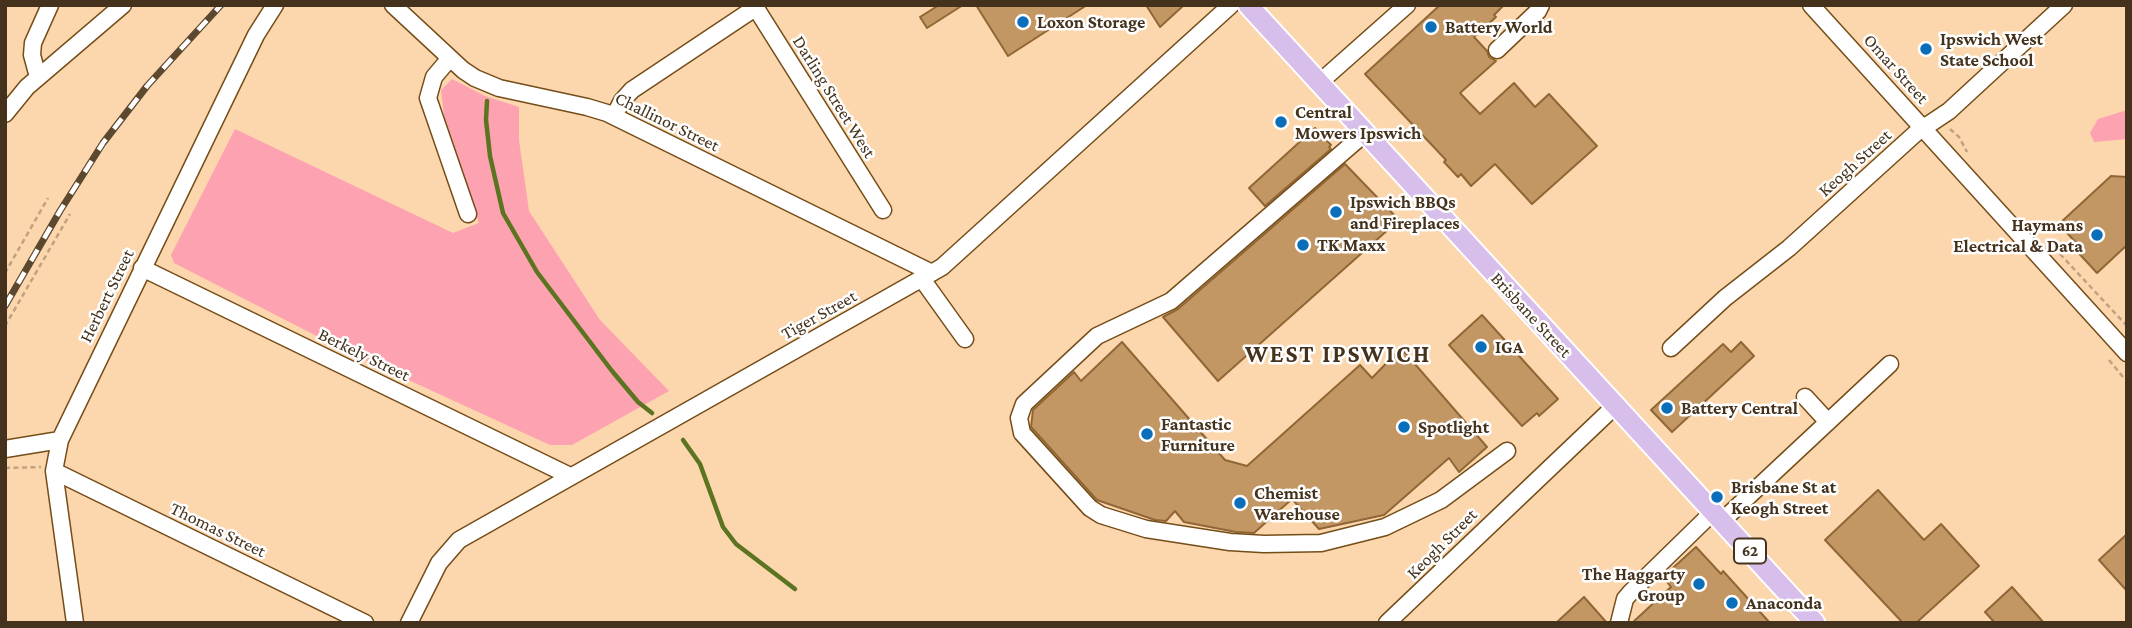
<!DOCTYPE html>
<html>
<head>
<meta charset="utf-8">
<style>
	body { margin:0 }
	#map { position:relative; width:2132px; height:628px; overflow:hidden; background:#fcd6ad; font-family:"Crimson Pro",serif }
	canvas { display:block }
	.frame { position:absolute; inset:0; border:7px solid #44321c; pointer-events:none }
</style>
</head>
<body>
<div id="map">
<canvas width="2132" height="628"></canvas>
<div class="frame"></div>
</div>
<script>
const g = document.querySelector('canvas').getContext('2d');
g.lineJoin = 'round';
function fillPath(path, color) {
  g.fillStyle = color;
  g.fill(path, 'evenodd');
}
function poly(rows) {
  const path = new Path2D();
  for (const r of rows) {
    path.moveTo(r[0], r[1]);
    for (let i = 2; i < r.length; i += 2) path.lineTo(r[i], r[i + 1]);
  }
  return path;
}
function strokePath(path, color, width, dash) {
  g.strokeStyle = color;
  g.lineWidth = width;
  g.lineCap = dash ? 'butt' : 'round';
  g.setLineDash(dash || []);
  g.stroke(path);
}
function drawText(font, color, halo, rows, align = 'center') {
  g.font = font + ' "Crimson Pro",serif';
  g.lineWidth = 5;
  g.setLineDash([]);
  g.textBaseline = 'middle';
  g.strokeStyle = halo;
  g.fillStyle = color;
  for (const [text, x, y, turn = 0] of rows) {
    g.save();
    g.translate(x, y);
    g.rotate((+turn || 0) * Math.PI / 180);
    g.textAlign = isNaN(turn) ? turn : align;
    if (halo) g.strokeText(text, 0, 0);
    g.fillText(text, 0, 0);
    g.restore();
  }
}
fillPath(poly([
	[452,79,485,96,519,107,519,140,529,211,600,320,669,391,572,445,550,445,352,354,174,263,171,255,235,129,453,233,479,223,446,131,441,90],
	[2127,110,2127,139,2094,142,2090,133,2098,119]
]), '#fda2b0');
strokePath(poly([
	[487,101,486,120,490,156,503,213,537,272,612,371,638,402,652,413],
	[683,440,700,464,723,527,736,544,795,589]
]), '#5a7420', 4.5);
const building = poly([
	[939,5,963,5,927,28,920,17,939,5],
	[976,5,1087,5,1008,56,976,5],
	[1146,5,1184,5,1160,27,1146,5],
	[1440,5,1504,5,1494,15,1496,17,1474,37,1487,51,1489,57,1496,61,1460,93,1480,114,1514,83,1535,107,1549,94,1597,146,1532,204,1495,164,1471,186,1461,174,1458,177,1444,162,1446,160,1365,74,1440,5],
	[1315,128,1331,145,1329,147,1331,149,1265,206,1249,188,1315,128],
	[1345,164,1399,220,1218,381,1163,317,1178,309,1345,164],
	[2111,176,2127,177,2127,245,2097,273,2074,248,2078,245,2059,224,2111,176],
	[1482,315,1558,399,1539,416,1537,413,1522,426,1449,345,1482,315],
	[1122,342,1225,460,1247,466,1360,365,1372,378,1401,348,1487,447,1459,472,1449,458,1384,515,1319,529,1292,499,1254,533,1236,532,1184,522,1175,511,1166,521,1155,520,1097,500,1031,427,1033,410,1074,372,1081,381,1122,342],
	[1741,342,1754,356,1672,432,1651,410,1723,344,1731,352,1741,342],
	[1878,490,1924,540,1941,524,1979,566,1916,623,1903,623,1825,540,1878,490],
	[2127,534,2127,591,2099,560,2127,534],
	[1696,547,1721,574,1723,571,1770,623,1632,623,1671,587,1663,577,1696,547],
	[2012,587,2044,623,1995,623,1985,612,2012,587],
	[1584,597,1607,623,1556,623,1584,597]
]);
fillPath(building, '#c39764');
strokePath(building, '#906634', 2);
const minor = poly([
	[393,5,463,70,475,78,499,88,587,107,607,113,932,273],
	[754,5,883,210],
	[1811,5,2127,353],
	[1497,50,1538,11,1541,5],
	[450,58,434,77,428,98,468,214],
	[38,77,32,55,33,43,50,5],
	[1319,83,1407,5],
	[5,114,27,87,123,5],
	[614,116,622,101,632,90,755,8],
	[1364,134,1171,301,1097,336,1024,404,1019,418,1022,433,1090,508,1101,515,1146,529,1230,542,1264,544,1321,543,1385,527,1441,500,1507,451],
	[142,268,570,476],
	[922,279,965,339],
	[1671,348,1725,298,1789,248,1916,133,1949,111,2064,5],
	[1805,397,1828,422],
	[5,449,60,440],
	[54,471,365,623],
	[1722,521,1890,364],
	[75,623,54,471,60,440,256,35,275,5],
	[409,623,439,563,459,540,942,267,1231,5],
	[1387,623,1615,406],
	[1619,623,1625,599,1631,592,1714,511]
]);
const major = poly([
	[1248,5,1815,623]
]);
strokePath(minor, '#754d18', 19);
strokePath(major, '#fff', 23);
strokePath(poly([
	[1950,129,1959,137,1967,152],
	[2060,254,2127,326],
	[5,273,48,198],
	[5,326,70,214],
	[2109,360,2123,377],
	[5,468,41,467]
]), '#c1a17e', 2.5, [5, 3.5]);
strokePath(minor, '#fff', 16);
strokePath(major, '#d7beeb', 19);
const rail = poly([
	[5,306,60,211,103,143,147,86,221,5]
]);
strokePath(rail, '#5c482f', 7);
strokePath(rail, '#fff', 4.5, [13]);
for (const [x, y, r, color] of [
	[1023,22,7,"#0a6eba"],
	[1431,27,7,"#0a6eba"],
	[1926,49,7,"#0a6eba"],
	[1281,122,7,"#0a6eba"],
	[1336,212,7,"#0a6eba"],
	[2097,235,7,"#0a6eba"],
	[1303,245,7,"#0a6eba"],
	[1481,347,7,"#0a6eba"],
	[1667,408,7,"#0a6eba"],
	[1404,427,7,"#0a6eba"],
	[1147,434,7,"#0a6eba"],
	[1717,497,7,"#0a6eba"],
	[1240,503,7,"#0a6eba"],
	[1699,584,7,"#0a6eba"],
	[1732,603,7,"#0a6eba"]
]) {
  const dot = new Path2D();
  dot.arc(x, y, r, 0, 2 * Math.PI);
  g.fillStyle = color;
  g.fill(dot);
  strokePath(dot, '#fff', 2.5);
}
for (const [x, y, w] of [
	[1750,551,32]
]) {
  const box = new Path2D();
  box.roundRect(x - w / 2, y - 12.5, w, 25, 5);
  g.fillStyle = '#fff';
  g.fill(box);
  strokePath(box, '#44321c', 2);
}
drawText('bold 16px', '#44321c', null, [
	["62",1750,551]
]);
drawText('bold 18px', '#44321c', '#fff', [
	["Loxon Storage",1037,22],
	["Battery World",1445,27],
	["Ipswich West",1940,39],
	["State School",1940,60],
	["Central",1295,112],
	["Mowers Ipswich",1295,133],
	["Ipswich BBQs",1350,202],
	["and Fireplaces",1350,223],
	["Haymans",2083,225,"right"],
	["Electrical & Data",2083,246,"right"],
	["TK Maxx",1317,245],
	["IGA",1495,347],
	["Battery Central",1681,408],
	["Fantastic",1161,424],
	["Furniture",1161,445],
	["Spotlight",1418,427],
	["Brisbane St at",1731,487],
	["Keogh Street",1731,508],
	["Chemist",1254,493],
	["Warehouse",1254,514],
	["The Haggarty",1685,574,"right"],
	["Group",1685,595,"right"],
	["Anaconda",1746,603]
], 'left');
drawText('18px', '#44321c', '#fff', [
	["Omar Street",1896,69,48],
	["Darling Street West",834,97,58],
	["Challinor Street",667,122,26],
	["Keogh Street",1855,163,-42],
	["Herbert Street",107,296,-64],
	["Tiger Street",819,315,-29],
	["Brisbane Street",1531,315,47],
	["Berkely Street",364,355,26],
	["Thomas Street",218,530,26],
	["Keogh Street",1442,544,-45]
]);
g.letterSpacing = '2px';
drawText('bold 24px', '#44321c', '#fff', [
	["WEST IPSWICH",1338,355]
]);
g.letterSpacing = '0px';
</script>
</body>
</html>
